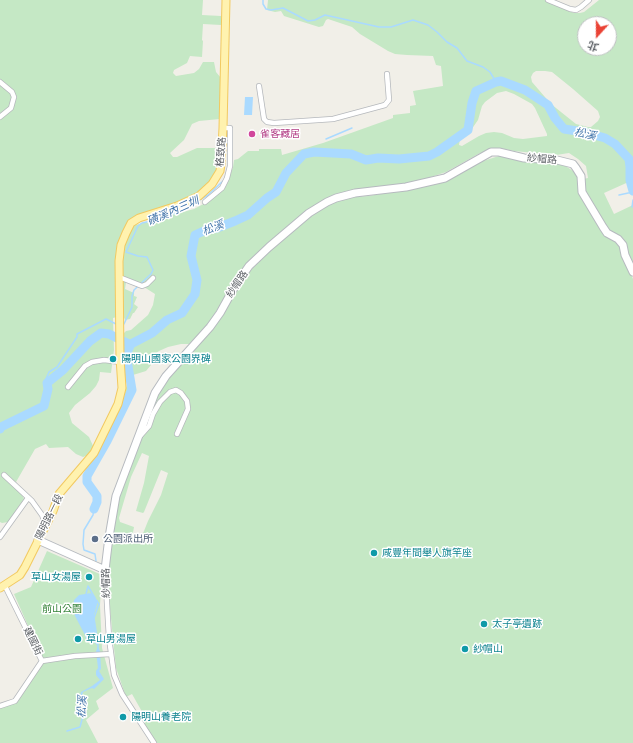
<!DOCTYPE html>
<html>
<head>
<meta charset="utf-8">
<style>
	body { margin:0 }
	#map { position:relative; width:633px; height:743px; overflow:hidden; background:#f1efe8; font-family:"Golos Text","Noto Sans TC",sans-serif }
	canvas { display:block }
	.north { position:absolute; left:577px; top:16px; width:40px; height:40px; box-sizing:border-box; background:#fff; border:1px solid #bfc1c3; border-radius:50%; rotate:201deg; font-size:11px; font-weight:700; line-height:16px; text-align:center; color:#5f6368 }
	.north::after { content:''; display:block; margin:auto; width:14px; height:18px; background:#ea4335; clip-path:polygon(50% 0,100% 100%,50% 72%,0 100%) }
</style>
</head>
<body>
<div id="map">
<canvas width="633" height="743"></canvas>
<div class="north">北</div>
</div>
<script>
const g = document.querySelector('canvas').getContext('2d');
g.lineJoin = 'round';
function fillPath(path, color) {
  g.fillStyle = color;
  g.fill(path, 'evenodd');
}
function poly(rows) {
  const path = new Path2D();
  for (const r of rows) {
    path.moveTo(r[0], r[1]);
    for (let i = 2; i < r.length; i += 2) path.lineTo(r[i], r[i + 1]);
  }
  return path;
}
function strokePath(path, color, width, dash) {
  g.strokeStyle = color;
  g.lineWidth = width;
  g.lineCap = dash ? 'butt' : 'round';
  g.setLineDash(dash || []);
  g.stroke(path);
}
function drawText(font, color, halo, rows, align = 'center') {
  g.font = font + ' "Golos Text","Noto Sans TC",sans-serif';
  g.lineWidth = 3;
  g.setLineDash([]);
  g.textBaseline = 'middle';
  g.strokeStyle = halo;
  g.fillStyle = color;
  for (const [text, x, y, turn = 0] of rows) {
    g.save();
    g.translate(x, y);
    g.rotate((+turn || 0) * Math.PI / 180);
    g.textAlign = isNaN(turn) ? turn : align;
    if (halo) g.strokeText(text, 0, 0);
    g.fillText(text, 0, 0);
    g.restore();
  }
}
fillPath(poly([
	[0,0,203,0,202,15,221,16,221,25,203,24,202,40,203,41,202,57,190,56,187,63,174,70,173,73,176,76,194,73,199,69,203,62,214,62,216,72,221,78,220,119,199,121,192,124,184,140,170,153,173,157,177,157,197,148,220,148,220,163,214,178,199,192,181,202,136,216,116,261,115,289,117,317,113,318,114,350,111,373,100,372,99,380,96,386,90,393,75,405,69,413,72,423,89,437,94,448,88,455,83,457,76,454,68,447,49,448,46,444,35,449,16,482,24,499,8,522,2,523,0,522],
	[268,0,549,0,552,3,564,9,574,13,580,13,584,12,599,0,633,0,633,180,604,193,614,214,633,205,633,266,623,238,606,228,595,206,584,190,583,179,588,178,586,166,578,159,569,153,556,155,514,151,500,148,480,153,446,172,428,178,389,188,326,200,313,207,262,248,239,275,206,328,189,344,181,344,168,347,159,351,152,356,150,360,151,365,146,371,133,375,134,385,124,396,127,384,124,359,124,333,126,331,131,330,148,315,153,305,155,294,144,287,126,282,125,289,134,293,134,296,137,297,134,304,138,307,134,313,133,313,130,319,125,320,122,312,121,281,124,242,132,226,194,209,211,200,226,186,233,167,234,160,238,159,248,151,259,151,259,149,281,149,282,155,323,143,393,118,393,115,410,113,410,106,416,105,413,91,443,86,441,66,436,65,433,56,407,55,395,54,388,51,360,34,352,27,328,19,326,20,323,26,319,27,284,16,281,11,275,12,267,10],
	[585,24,609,24,609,48,585,48],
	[536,71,545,71,552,72,573,89,598,111,600,117,598,121,591,127,588,127,576,124,551,104,532,82,531,77,533,73],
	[506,91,514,94,532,104,535,108,547,134,547,136,523,139,514,138,502,133,494,132,486,133,479,136,462,146,459,145,460,139,469,133,478,120,482,106,485,102,497,93],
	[499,156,561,163,573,171,577,176,581,192,591,211,618,242,633,279,633,743,157,743,140,720,145,717,132,694,126,697,116,668,107,579,118,496,156,393,179,364,217,323,238,287,251,270,291,230,329,204,349,197,369,196,434,184,451,178,483,161],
	[142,453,149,456,144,483,136,511,143,513,144,512,161,470,168,473,161,495,148,521,140,541,132,538,134,527,120,522,119,518,131,477],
	[47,551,102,575,100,605,102,648,113,688,96,701,99,709,86,720,98,743,0,743,0,708,19,699,44,662,14,594,31,587]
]), '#c5e8c5');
fillPath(poly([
	[245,97,253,97,252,115,244,115],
	[91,593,98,601,94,615,96,643,88,642,86,639,85,635,75,616,73,608,74,600,79,595],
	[98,647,100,651,101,669,99,671,104,679,94,689,92,688,83,692,82,696,84,705,82,705,80,697,81,692,92,686,100,680,96,675,96,671,98,668,96,651]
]), '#aadaff');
strokePath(poly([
	[263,0,263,4,266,9,271,10,283,8,308,21,315,20,325,15,379,27,391,27,413,20,428,25,437,32,447,42,457,48,467,61,483,67,490,72,496,82],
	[326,139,352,128],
	[619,195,633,192],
	[632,207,633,200],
	[122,324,124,324,132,307,132,296,134,290,151,274,153,270,147,257,138,256,126,252,138,226,142,223,156,220,181,211,208,195,223,181],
	[47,383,45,381,49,372,57,367,77,337,77,334,106,319,116,324],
	[94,509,93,515,84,530,83,544,84,550,95,554,96,561],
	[88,586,95,598],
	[86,594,88,586],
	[97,601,99,604,94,618,98,644],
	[95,642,98,645,98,649],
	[67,731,80,727,84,712,83,703]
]), '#aadaff', 1.5);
strokePath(poly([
	[0,429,1,427,44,406,48,389,47,383,63,370,90,341,101,333,109,334,127,343],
	[94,509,97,502,97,496,87,482,87,476,107,441,132,390,127,360,128,350,131,344,152,333,167,320,182,313,195,294,197,280,191,256,195,235,206,230,217,228,235,221,248,215,267,198,276,192,286,173,304,154,314,152,351,154,366,160,378,158,399,159,429,156,437,152,468,130,472,103,476,91,496,82,501,81,525,90,548,105,555,118,564,129,584,132,605,138,615,144,629,159,630,167,630,180,633,191]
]), '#aadaff', 9);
const street = poly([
	[548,0,570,9,576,10,581,7,589,0],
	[0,82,12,92,14,97,11,108,0,117],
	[259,86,264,119,267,122,274,123,333,119,385,105,389,100,387,74],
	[205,202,222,188,227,178,230,166,230,128,223,128],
	[119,277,142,286,147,284,153,278],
	[68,387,85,366,92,362,104,360,120,362],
	[141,435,149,426,153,414,160,402,170,392,176,390,181,393,187,401,188,409,177,434],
	[4,475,32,501,42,515,46,525],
	[0,537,28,498],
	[105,570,109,638,114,675,122,694,154,743],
	[5,586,42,661],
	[42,661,75,656,111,654],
	[0,706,15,701,42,661]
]);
const secondary = poly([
	[38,540,105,570,109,537,116,496,155,393,166,376,210,327,220,313,235,286,249,266,269,247,309,213,327,202,336,198,355,193,406,187,445,178,491,152,499,152,524,158,557,160,573,164,576,168,581,176,582,192,603,227,607,233,618,239,623,245,625,255,633,272]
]);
const primary = poly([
	[0,588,20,575,25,567,53,511,59,494,94,453,118,404,122,388,120,358,119,261,121,245,126,233,131,223,139,218,177,206,199,196,212,184,220,171,221,164,223,128,226,0]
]);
strokePath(street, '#b5b8bc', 6);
strokePath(secondary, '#b6babf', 9);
strokePath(primary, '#f2c960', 9);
strokePath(street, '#fff', 4.5);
strokePath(secondary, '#fff', 7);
strokePath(primary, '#fff2af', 7);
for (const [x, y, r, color] of [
	[252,134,4,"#d1479c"],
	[113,359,4,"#0f9aa8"],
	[95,539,4,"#5c6f8a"],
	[374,553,4,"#0f9aa8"],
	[89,577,4,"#0f9aa8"],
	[484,624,4,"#0f9aa8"],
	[78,639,4,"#0f9aa8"],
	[465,649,4,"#0f9aa8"],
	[123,717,4,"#0f9aa8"]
]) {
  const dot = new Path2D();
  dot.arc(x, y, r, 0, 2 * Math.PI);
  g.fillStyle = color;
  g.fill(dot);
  strokePath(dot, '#fff', 1.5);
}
drawText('10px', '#b23c85', '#fff', [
	["雀客藏居",260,134]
], 'left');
drawText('10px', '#5f6368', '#fff', [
	["格致路",221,152,-85],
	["紗帽路",542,159,5],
	["紗帽路",237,284,-56],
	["陽明路一段",49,517,-64],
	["紗帽路",106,583,-91],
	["建國街",33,641,64]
]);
drawText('10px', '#0d838f', '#fff', [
	["陽明山國家公園界碑",121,359],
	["咸豐年間舉人旗竿座",382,553],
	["草山女湯屋",81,577,"right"],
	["太子亭遺跡",492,624],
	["草山男湯屋",86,639],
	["紗帽山",473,649],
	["陽明山養老院",131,717]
], 'left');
drawText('10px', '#4e5e75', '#fff', [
	["公園派出所",103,539]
], 'left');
drawText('10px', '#348238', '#fff', [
	["前山公園",62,609]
]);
drawText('italic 11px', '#4174aa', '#fff', [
	["松溪",585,134,13],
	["磺溪內三圳",173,211,-24],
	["松溪",213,228,-21],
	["松溪",82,707,-86]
]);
</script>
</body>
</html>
